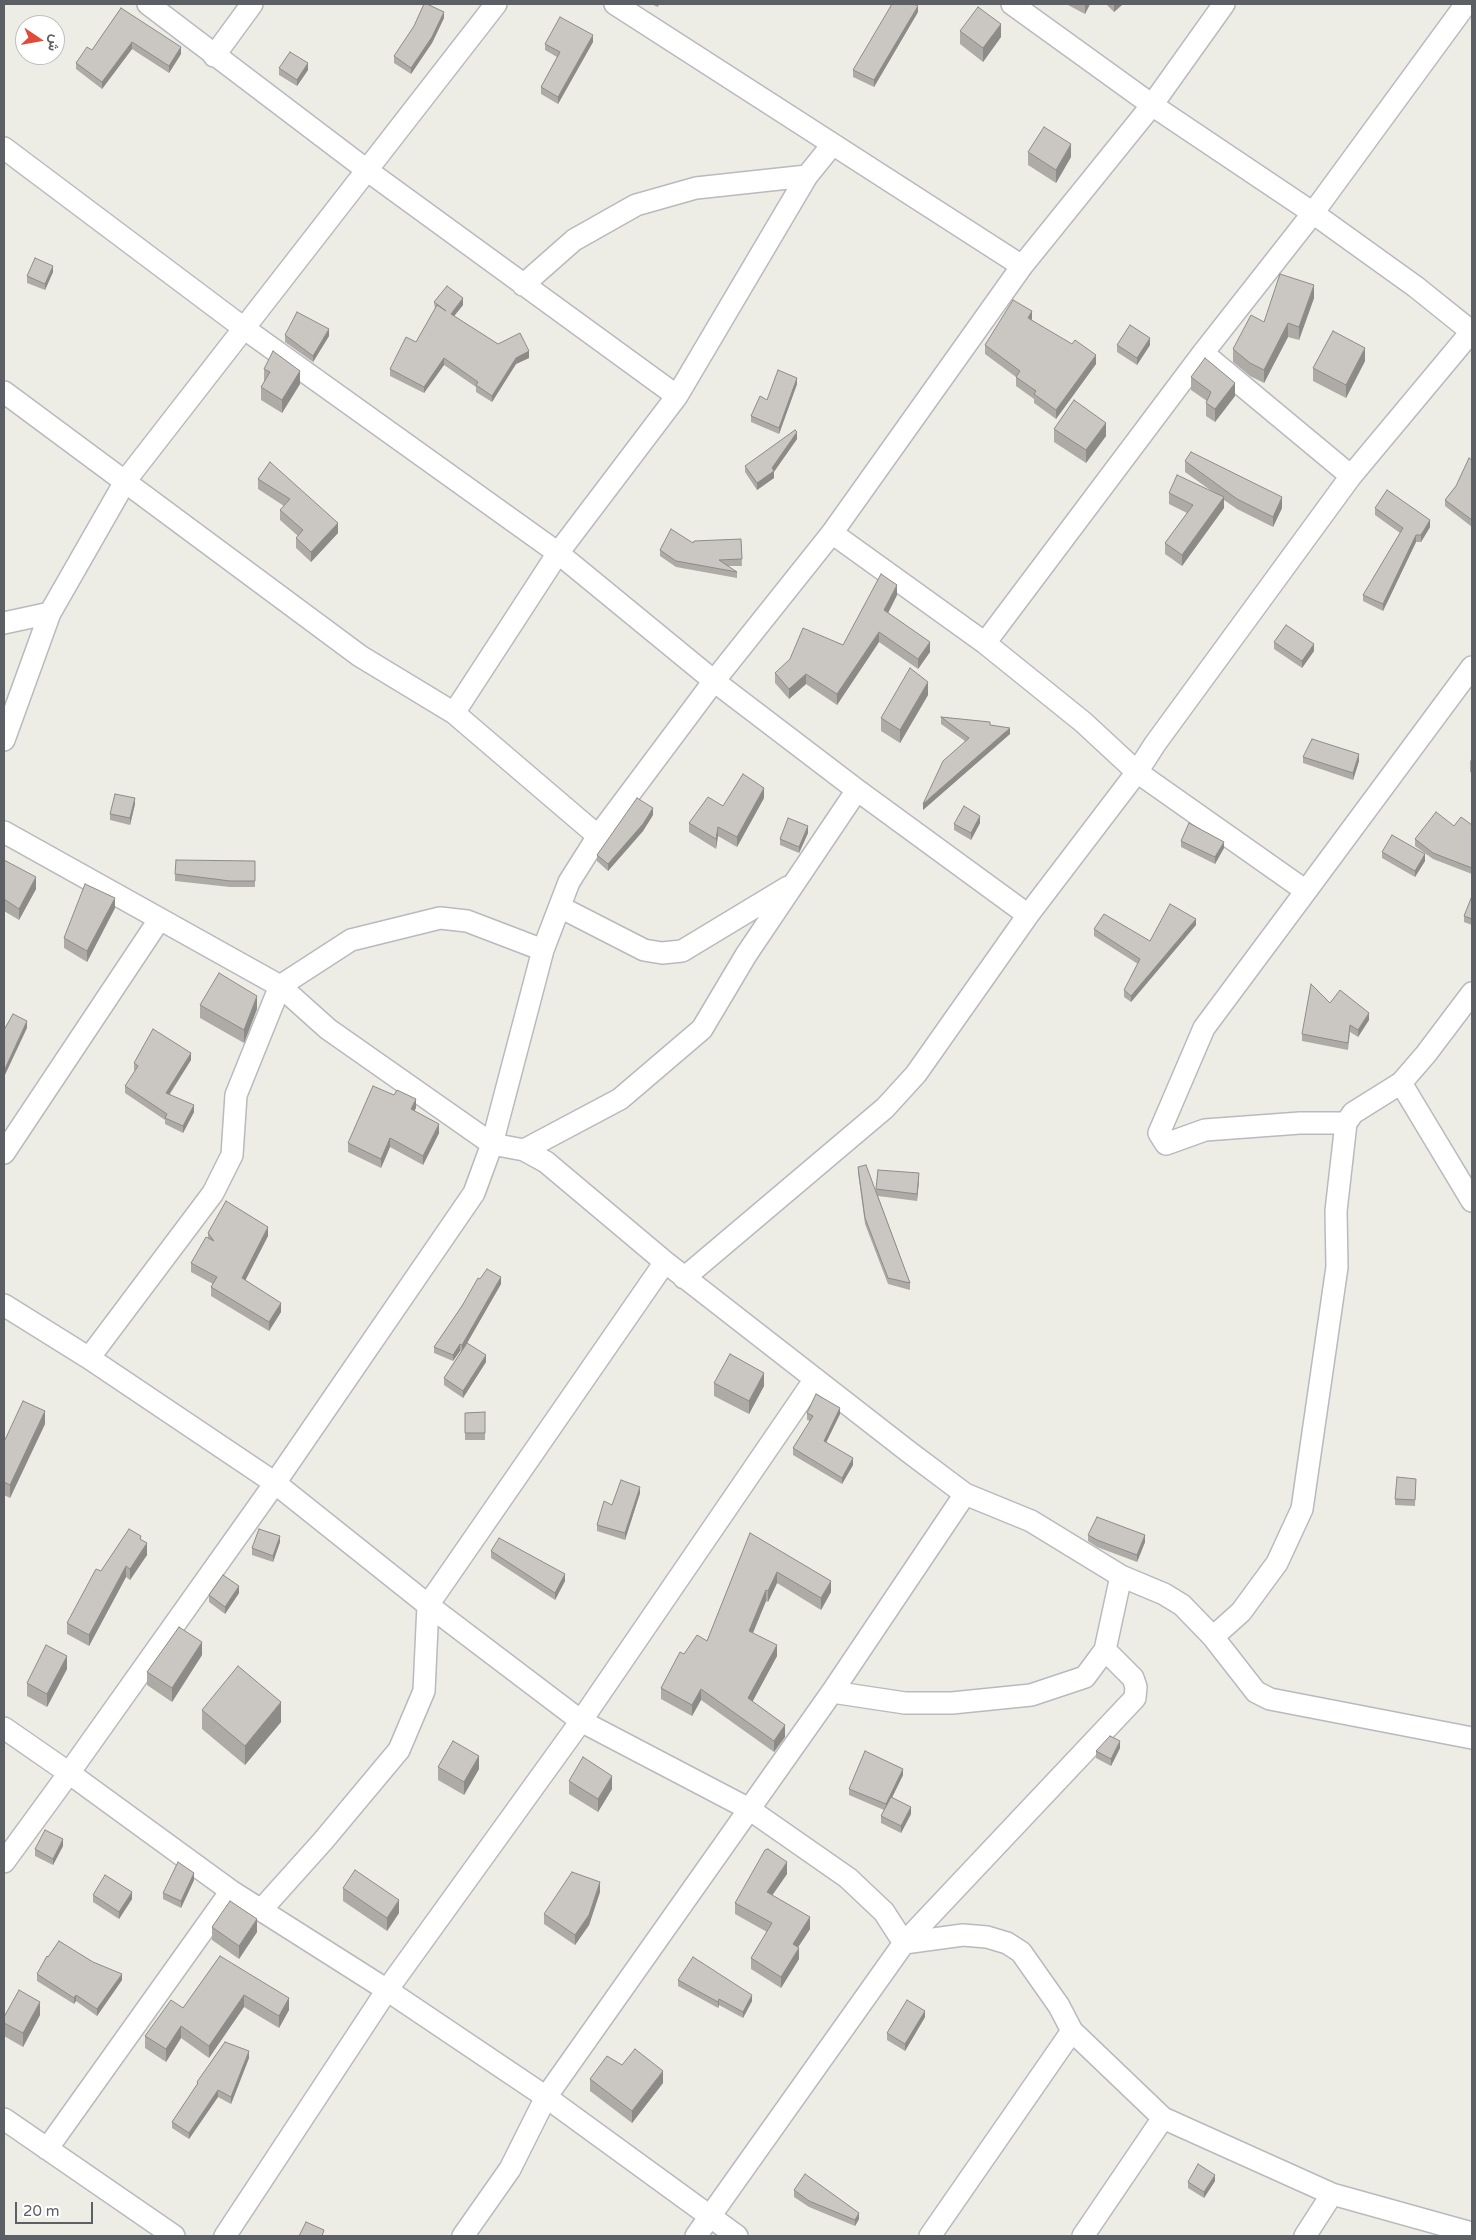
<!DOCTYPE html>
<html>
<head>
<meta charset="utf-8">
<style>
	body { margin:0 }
	#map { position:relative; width:1476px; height:2240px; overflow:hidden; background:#eeede5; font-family:"Varela Round",Vazirmatn,sans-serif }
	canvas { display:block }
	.frame { position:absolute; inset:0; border:5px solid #5c6065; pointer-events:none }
	.north { position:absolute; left:15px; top:15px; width:50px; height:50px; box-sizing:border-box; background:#fff; border:1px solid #bebfc1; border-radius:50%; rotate:102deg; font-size:14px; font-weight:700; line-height:20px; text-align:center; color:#5c6065 }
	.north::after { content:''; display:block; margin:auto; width:18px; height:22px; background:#e24a37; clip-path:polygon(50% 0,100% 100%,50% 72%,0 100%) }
	.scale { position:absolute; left:15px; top:2202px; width:78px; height:22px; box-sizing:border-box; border:2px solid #5c6065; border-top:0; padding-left:6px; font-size:15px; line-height:18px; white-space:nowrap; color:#5c6065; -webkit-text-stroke:4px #fff; paint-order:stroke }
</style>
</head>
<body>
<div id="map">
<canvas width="1476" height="2240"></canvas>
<div class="frame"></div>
<div class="north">ش</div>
<div class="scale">20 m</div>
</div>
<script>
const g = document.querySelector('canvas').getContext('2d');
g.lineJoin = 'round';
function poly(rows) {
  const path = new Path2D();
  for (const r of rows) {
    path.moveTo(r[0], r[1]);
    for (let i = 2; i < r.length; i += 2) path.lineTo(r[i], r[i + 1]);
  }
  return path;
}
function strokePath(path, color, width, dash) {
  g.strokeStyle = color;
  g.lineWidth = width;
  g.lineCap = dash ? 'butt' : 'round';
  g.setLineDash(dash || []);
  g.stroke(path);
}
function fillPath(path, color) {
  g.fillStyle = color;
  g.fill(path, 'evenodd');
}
const street = poly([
	[148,4,368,171,677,396],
	[615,4,1022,266],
	[1012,4,1152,105,1313,213,1416,287,1472,332],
	[214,56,252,4],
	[4,148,245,329,558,553,714,681,857,790,1028,915],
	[523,285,574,240,636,205,696,188,807,176],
	[1203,353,1351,476],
	[4,392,360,656,454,713,598,836],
	[832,533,985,643,1083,722,1137,772,1306,891,1472,667],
	[4,623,50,613],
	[985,643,1203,353,1313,213,1466,4],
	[454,713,558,553,677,396,807,176,832,145],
	[4,740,50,613,126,480,496,4],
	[4,832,280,986,328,1029,492,1144,524,1150,546,1162,665,1262,909,1452,965,1494,832,1692,546,2097,510,2169,463,2236],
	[1306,891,1204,1028,1159,1133,1166,1144,1205,1130,1300,1123,1346,1123],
	[560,907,644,950,662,953,682,951,788,887],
	[1401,1083,1472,1201],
	[524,1150,620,1099,702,1029,746,955,857,790],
	[4,1153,159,920],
	[684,1278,885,1108,916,1074,1028,915,1137,772,1155,744,1351,476,1472,331],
	[4,1305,89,1358,275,1483,428,1605,581,1721,749,1809,848,1878,884,1912,904,1943,963,1935,987,1937,1007,1943,1021,1952,1059,2006,1072,2031,1163,2118,1332,2194,1472,2233],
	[89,1358,213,1193,232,1155,236,1095,280,986,351,940,440,918,467,921,543,950],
	[965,1494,1031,1521,1121,1576,1164,1594,1182,1605,1213,1637,1256,1692,1270,1699,1472,1738],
	[1213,1637,1241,1612,1277,1563,1302,1509,1337,1267,1336,1211,1346,1123,1353,1113,1401,1083,1426,1054,1472,993],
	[832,1692,905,1703,952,1703,1031,1695,1085,1677,1105,1650,1121,1576],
	[4,1728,69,1773,231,1891,387,1990,546,2097,737,2236],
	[4,1862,69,1773,275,1483,474,1193,492,1144,543,950,569,882,598,836,714,681,832,533,1022,266,1152,105,1224,4],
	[262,1909,323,1841,399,1750,424,1691,428,1605,665,1262],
	[4,2119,174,2236],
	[47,2149,231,1891],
	[225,2236,387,1990,581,1721,815,1379],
	[696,2236,904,1943,1135,1698,1136,1687,1133,1678,1105,1650],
	[930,2236,1072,2031],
	[1083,2236,1163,2118],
	[1305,2236,1332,2194]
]);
strokePath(street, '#b7babe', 24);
strokePath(street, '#fff', 21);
fillPath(poly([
	[651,4,659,4,658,7],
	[1066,4,1090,4,1085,14],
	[1106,4,1123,4,1114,12],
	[121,8,181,54,169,73,132,49,102,89,76,69,76,63,92,50],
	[918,12,874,87,853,77,853,70],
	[444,18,432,43,411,74,394,63,394,56],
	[960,31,1001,37,983,62,960,44],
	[593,42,558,104,541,94,541,87,557,57,545,50,545,44],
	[279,68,308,70,297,86,279,75],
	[1028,152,1071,157,1056,183,1028,165],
	[53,272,45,290,27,283,27,276],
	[1314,298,1299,340,1288,337,1264,383,1250,376,1233,362,1233,349,1264,322],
	[434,302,463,305,454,316,498,344,529,358,516,364,492,402,476,392,476,387,444,365,424,393,390,376,390,369,416,342,435,309],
	[1032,320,1096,364,1056,419,1034,403,1034,399,1016,386,1016,377,985,354,985,345],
	[285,335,329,336,313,362,285,342],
	[1117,345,1150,345,1137,365,1117,352],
	[1365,361,1346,398,1313,381,1313,368],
	[264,369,300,384,282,413,261,400,261,387,264,382],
	[1191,377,1235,396,1215,422,1206,416,1206,403,1207,401,1191,390],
	[797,384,779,434,751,422,751,416,767,400],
	[1054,429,1106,436,1086,463,1054,442],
	[797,439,774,471,774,478,757,490,745,472,745,466],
	[1472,460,1472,527,1445,506,1445,500,1456,486],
	[1185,461,1282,508,1273,527,1237,509,1224,500,1224,508,1182,566,1165,554,1165,543,1187,513,1169,504,1169,493,1213,492,1185,472],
	[270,462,338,533,311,562,296,548,296,538,298,536,280,520,280,510,284,506,258,489,258,479],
	[1375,508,1430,527,1421,542,1416,542,1383,611,1363,601,1363,595,1400,533,1375,515],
	[741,539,742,566,728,566,737,572,737,578,676,567,660,556,660,550,693,543],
	[897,595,888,613,930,652,918,669,879,642,837,705,806,684,789,699,775,683,775,673,843,645],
	[1274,642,1314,651,1302,668,1274,649],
	[928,695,900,743,881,731,881,718],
	[941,717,990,725,1010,734,923,810,965,741,941,724],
	[1303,757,1359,761,1353,780,1303,763],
	[1472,758,1472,773,1470,772,1470,761],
	[764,798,737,847,718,836,716,849,689,832,689,823,723,806],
	[135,804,130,825,110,820,110,814],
	[653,815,643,831,608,871,597,861,597,855],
	[980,823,971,840,954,830,954,824],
	[1472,825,1472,874,1433,859,1415,846,1415,839,1454,826],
	[808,833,799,853,780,845,780,839],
	[1181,841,1224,848,1215,864,1181,847],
	[1382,852,1425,861,1415,877,1382,858],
	[4,860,36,889,19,920,4,911],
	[255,861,255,887,230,887,175,881,175,874],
	[1472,896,1472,925,1464,922,1464,916],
	[115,908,87,962,64,948,64,938],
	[1196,925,1131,1002,1124,997,1124,990,1138,964,1094,936,1094,929,1150,941],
	[1330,1003,1369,1020,1358,1037,1350,1032,1348,1050,1302,1041,1302,1034],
	[200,1005,257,1009,244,1043,200,1018],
	[191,1060,170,1094,194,1112,183,1133,165,1124,165,1120,125,1093,125,1086,135,1071,134,1070,134,1063],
	[416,1108,414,1111,439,1133,423,1165,390,1147,381,1168,348,1152,348,1143],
	[858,1167,876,1191,878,1170,919,1180,917,1201,878,1196,910,1283,910,1290,888,1284,865,1224,858,1173],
	[208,1233,268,1236,245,1280,281,1312,269,1331,211,1296,211,1287,213,1284,191,1272,191,1263,208,1238],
	[480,1279,501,1284,465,1346,486,1362,463,1398,444,1385,444,1378,461,1351,460,1351,453,1361,434,1353,434,1347],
	[714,1383,764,1386,749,1414,714,1396],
	[485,1412,485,1440,465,1440,465,1413],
	[807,1413,840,1414,826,1442,853,1465,842,1484,793,1455,793,1448,810,1421,807,1420],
	[45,1424,10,1498,4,1495,4,1442],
	[1416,1479,1415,1506,1395,1505,1395,1499],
	[640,1493,625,1540,597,1531,597,1525,612,1505],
	[750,1533,831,1592,821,1610,777,1583,768,1602,766,1601,753,1633,777,1656,752,1702,785,1737,774,1752,701,1700,692,1716,661,1699,661,1688,684,1654,707,1641],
	[1088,1535,1145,1542,1137,1562,1097,1547,1088,1541],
	[141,1540,147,1555,130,1580,126,1577,89,1646,67,1634,67,1623,101,1571],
	[280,1542,273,1562,252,1555,252,1548],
	[491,1551,565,1581,555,1600,491,1558],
	[239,1593,225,1614,209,1602,209,1595],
	[202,1655,172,1702,147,1685,147,1672],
	[67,1669,47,1707,27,1696,27,1683],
	[202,1710,281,1722,245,1765,202,1729],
	[1120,1748,1111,1766,1096,1758,1096,1751],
	[438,1767,479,1769,464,1795,438,1780],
	[903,1775,892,1797,911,1814,901,1833,881,1823,881,1816,884,1810,849,1795,849,1789],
	[569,1781,612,1789,598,1812,569,1794],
	[63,1846,53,1865,35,1856,35,1849],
	[787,1874,772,1895,810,1929,798,1947,799,1959,781,1988,751,1969,751,1958,767,1932,735,1914,735,1903],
	[194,1880,181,1908,163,1899,163,1893],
	[343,1888,399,1913,387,1931,343,1901],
	[600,1892,589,1925,575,1945,544,1924,544,1914],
	[93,1895,132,1899,119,1919,93,1902],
	[212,1927,257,1932,239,1959,212,1940],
	[220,1956,289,2010,279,2028,244,2007,209,2058,181,2038,166,2062,145,2048,145,2036,183,2008],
	[37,1974,122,1980,97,2016,76,2001,74,2004,37,1981],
	[678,1980,752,2001,743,2018,719,2005,718,2008,678,1986],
	[40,2015,23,2047,4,2036,4,2017],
	[925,2017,905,2051,887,2040,887,2033],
	[249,2058,231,2104,218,2097,189,2139,172,2128,172,2122,197,2085,197,2082],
	[622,2065,663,2083,632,2123,590,2091,590,2079],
	[1215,2181,1204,2198,1188,2188,1188,2182],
	[794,2190,859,2219,855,2226,809,2207,794,2197]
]), '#aeaba7');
fillPath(poly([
	[1085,4,1090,4,1085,14],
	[1114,4,1123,4,1114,12],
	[918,6,918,12,874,87,874,80],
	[444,12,444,18,432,43,411,74,411,68],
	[1001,24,1001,37,983,62,983,48],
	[593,35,593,42,558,104,558,97],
	[132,42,132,49,102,89,102,82],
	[181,47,181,54,169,73,169,66],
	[308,63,308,70,297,86,297,80],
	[1071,144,1071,157,1056,183,1056,170],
	[53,266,53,272,45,290,45,284],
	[1314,285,1314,298,1299,340,1299,327],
	[463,298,463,305,451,320,451,314],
	[1032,311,1032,320,1028,318],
	[1288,323,1288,337,1264,383,1264,370],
	[329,329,329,336,313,362,313,356],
	[1150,338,1150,345,1137,365,1137,358],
	[1365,348,1365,361,1346,398,1346,385],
	[529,351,529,358,516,364,492,402,492,396,516,358],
	[1096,355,1096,364,1056,419,1056,410],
	[444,358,444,365,424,393,424,387],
	[300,371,300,384,282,413,282,400],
	[797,378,797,384,779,434,779,428],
	[1235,383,1235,396,1215,422,1215,409],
	[1106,423,1106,436,1086,463,1086,450],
	[797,432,797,439,774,472,774,478,757,490,757,483,772,468],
	[1224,497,1224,508,1182,566,1182,555],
	[1282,497,1282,508,1273,527,1273,517],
	[1430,520,1430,527,1421,542,1421,535],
	[338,523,338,533,311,562,311,552],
	[1416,535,1416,542,1383,611,1383,604],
	[897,585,897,595,884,621,884,610],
	[879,632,879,642,837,705,837,694],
	[930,642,930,652,918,669,918,659],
	[1314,644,1314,651,1302,668,1302,661],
	[806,674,806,684,789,699,789,689],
	[928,682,928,695,900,743,900,730],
	[1010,728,1010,734,923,810,923,804],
	[1359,754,1359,761,1353,780,1353,773],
	[764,788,764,798,737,847,737,837],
	[135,798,135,804,130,825,130,818],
	[653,808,653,815,643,831,608,871,608,864],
	[980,816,980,823,971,840,971,833],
	[808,826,808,833,799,853,799,847],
	[718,827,718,836,716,849,716,839],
	[1224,842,1224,848,1215,864,1215,857],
	[1425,854,1425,861,1415,877,1415,871],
	[36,877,36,889,19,920,19,909],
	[115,898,115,908,87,962,87,951],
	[1196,919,1196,925,1131,1002,1131,996],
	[257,996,257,1009,244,1043,244,1030],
	[1369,1013,1369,1020,1358,1037,1358,1030],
	[27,1021,27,1028,4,1077,4,1071],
	[191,1053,191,1060,166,1099,166,1093],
	[416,1099,416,1108,411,1118,411,1109],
	[194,1105,194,1112,183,1133,183,1126],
	[439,1124,439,1133,423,1165,423,1156],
	[390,1138,390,1147,381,1168,381,1159],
	[919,1173,919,1180,917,1201,917,1194],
	[268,1227,268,1236,242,1287,242,1278],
	[501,1277,501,1284,462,1352,462,1345],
	[281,1303,281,1312,269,1331,269,1322],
	[460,1344,460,1351,453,1361,453,1355],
	[486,1355,486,1362,463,1398,463,1391],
	[764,1373,764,1386,749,1414,749,1401],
	[840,1408,840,1414,824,1447,824,1441],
	[45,1411,45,1424,10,1498,10,1485],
	[853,1458,853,1465,842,1484,842,1478],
	[640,1487,640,1493,625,1540,625,1533],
	[1145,1535,1145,1542,1137,1562,1137,1555],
	[280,1536,280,1542,273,1562,273,1556],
	[147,1543,147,1555,130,1580,130,1569],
	[126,1566,126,1577,89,1646,89,1635],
	[777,1572,777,1583,768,1602,768,1591],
	[565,1574,565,1581,555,1600,555,1593],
	[831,1581,831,1592,821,1610,821,1598],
	[239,1586,239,1593,225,1614,225,1607],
	[766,1590,766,1601,749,1642,749,1631],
	[202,1642,202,1655,172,1702,172,1688],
	[777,1645,777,1656,748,1710,748,1698],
	[67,1656,67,1669,47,1707,47,1694],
	[701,1689,701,1700,692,1716,692,1705],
	[281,1702,281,1722,245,1765,245,1746],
	[785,1725,785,1737,774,1752,774,1741],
	[1120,1741,1120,1748,1111,1766,1111,1759],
	[479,1756,479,1769,464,1795,464,1782],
	[903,1769,903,1775,886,1810,886,1804],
	[612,1776,612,1789,598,1812,598,1799],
	[911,1807,911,1814,901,1833,901,1826],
	[63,1839,63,1846,53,1865,53,1859],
	[787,1862,787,1874,767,1903,767,1892],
	[194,1873,194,1880,181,1908,181,1901],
	[600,1882,600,1892,589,1925,575,1945,575,1935],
	[132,1892,132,1899,119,1919,119,1912],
	[399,1900,399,1913,387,1931,387,1918],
	[810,1917,810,1929,793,1955,793,1944],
	[257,1919,257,1932,239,1959,239,1946],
	[799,1948,799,1959,781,1988,781,1977],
	[122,1974,122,1980,97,2016,97,2009],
	[76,1995,76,2001,74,2004,74,1998],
	[244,1995,244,2007,209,2058,209,2046],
	[752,1995,752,2001,743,2018,743,2012],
	[289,1998,289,2010,279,2028,279,2016],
	[719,1999,719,2005,718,2008,718,2002],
	[40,2002,40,2015,23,2047,23,2033],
	[925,2011,925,2017,905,2051,905,2044],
	[181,2026,181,2038,166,2062,166,2049],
	[249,2051,249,2058,231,2104,231,2097],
	[663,2071,663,2083,632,2123,632,2111],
	[218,2090,218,2097,189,2139,189,2133],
	[1215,2175,1215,2181,1204,2198,1204,2192],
	[859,2213,859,2219,855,2226,855,2220]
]), '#8d8b88');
const building = poly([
	[424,4,427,4,444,12,432,37,411,68,394,56,414,26,424,4],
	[892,4,914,4,918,6,874,80,853,70,892,4],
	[978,7,1001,24,983,48,960,31,978,7],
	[121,8,181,47,169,66,132,42,102,82,76,63,87,47,92,50,121,8],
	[560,17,593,35,558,97,541,87,560,52,545,44,560,17],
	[290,52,308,63,297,80,279,68,290,52],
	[1044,127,1071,144,1056,170,1028,152,1044,127],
	[35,258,53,266,45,284,27,276,35,258],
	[1280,274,1314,285,1299,327,1288,323,1264,370,1250,363,1233,349,1251,315,1264,322,1280,274],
	[447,286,463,298,451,314,498,344,520,333,529,351,516,358,492,396,476,385,478,382,444,358,424,387,390,369,406,337,416,342,437,305,446,311,434,302,447,286],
	[1013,300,1032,311,1028,318,1072,344,1075,340,1096,355,1056,410,1034,394,1036,391,1016,377,1020,371,985,345,1013,300],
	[297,312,329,329,313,356,285,335,297,312],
	[1130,325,1150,338,1137,358,1117,345,1130,325],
	[1333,331,1365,348,1346,385,1313,368,1333,331],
	[273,351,300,371,282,400,261,387,270,372,264,369,273,351],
	[1205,358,1235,383,1215,409,1206,403,1211,392,1191,377,1205,358],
	[778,370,797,378,779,428,751,416,760,396,767,400,778,370],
	[1074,400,1106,423,1086,450,1054,429,1074,400],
	[795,430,797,432,772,468,774,471,757,483,745,466,795,430],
	[1191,452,1282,497,1273,517,1237,499,1185,461,1191,452],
	[1469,458,1472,460,1472,520,1445,500,1456,486,1469,458],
	[270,462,338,523,311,552,296,538,303,530,280,510,290,499,258,479,270,462],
	[1177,475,1224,497,1182,555,1165,543,1193,505,1169,493,1177,475],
	[1387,490,1430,520,1421,535,1416,535,1383,604,1363,595,1403,528,1375,508,1387,490],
	[671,529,693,543,694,541,741,539,742,559,719,560,737,572,676,561,660,550,671,529],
	[881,574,897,585,884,610,930,642,918,659,879,632,837,694,806,674,789,689,775,673,790,659,803,628,843,645,881,574],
	[1286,625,1314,644,1302,661,1274,642,1286,625],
	[910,668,928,682,900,730,881,718,910,668],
	[941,717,990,722,990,725,1010,728,923,804,943,761,969,738,941,717],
	[1312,739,1359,754,1353,773,1303,757,1312,739],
	[743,774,764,788,737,837,718,827,716,839,689,823,708,797,723,806,743,774],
	[115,794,135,798,130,818,110,814,115,794],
	[637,798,653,808,643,824,608,864,597,855,637,798],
	[964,806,980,816,971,833,954,824,964,806],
	[1436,812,1454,826,1461,817,1472,825,1472,868,1433,853,1415,839,1436,812],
	[788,818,808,826,799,847,780,839,788,818],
	[1189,823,1224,842,1215,857,1181,841,1189,823],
	[1392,835,1425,854,1415,871,1382,852,1392,835],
	[4,860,36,877,19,909,4,899,4,860],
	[176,860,255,861,255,881,230,881,175,874,176,860],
	[85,884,115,898,87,951,64,938,85,884],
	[1472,896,1472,919,1464,916,1472,896],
	[1170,904,1196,919,1131,996,1124,990,1140,959,1094,929,1104,914,1150,941,1170,904],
	[219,973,257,996,244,1030,200,1005,219,973],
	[1311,984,1330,1003,1340,990,1369,1013,1358,1030,1350,1025,1348,1043,1302,1034,1311,984],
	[13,1014,27,1021,4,1071,4,1030,13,1014],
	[153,1029,191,1053,166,1093,194,1105,183,1126,165,1118,167,1114,125,1086,138,1066,134,1063,153,1029],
	[373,1086,394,1095,397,1090,416,1099,411,1109,439,1124,423,1156,390,1138,381,1159,348,1143,373,1086],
	[866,1165,910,1283,888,1278,865,1218,858,1167,866,1165],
	[878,1170,919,1173,917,1194,876,1189,878,1170],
	[226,1201,268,1227,242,1278,281,1303,269,1322,211,1287,217,1277,191,1263,206,1237,214,1241,208,1233,226,1201],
	[487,1269,501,1277,462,1345,460,1344,453,1355,434,1347,462,1306,478,1278,480,1279,487,1269],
	[467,1343,486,1355,463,1391,444,1378,467,1343],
	[730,1354,764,1373,749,1401,714,1383,730,1354],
	[816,1394,840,1408,824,1441,853,1458,842,1478,793,1448,813,1416,807,1413,816,1394],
	[23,1401,45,1411,10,1485,4,1482,4,1442,23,1401],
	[485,1412,485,1433,465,1433,465,1413,485,1412],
	[1397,1477,1416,1479,1415,1500,1395,1499,1397,1477],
	[621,1480,640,1487,625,1533,597,1525,604,1501,612,1505,621,1480],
	[1097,1517,1145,1535,1137,1555,1097,1540,1088,1535,1097,1517],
	[129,1529,141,1536,140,1539,147,1543,130,1569,126,1566,89,1635,67,1623,96,1569,101,1571,129,1529],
	[259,1529,280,1536,273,1556,252,1548,259,1529],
	[750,1533,831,1581,821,1598,777,1572,768,1591,766,1590,749,1631,777,1645,748,1698,785,1725,774,1741,701,1689,692,1705,661,1688,680,1652,684,1654,697,1635,707,1641,750,1533],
	[499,1538,565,1574,555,1593,491,1551,499,1538],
	[223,1575,239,1586,225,1607,209,1595,223,1575],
	[179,1627,202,1642,172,1688,147,1672,179,1627],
	[46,1645,67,1656,47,1694,27,1683,46,1645],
	[238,1666,281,1702,245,1746,202,1710,238,1666],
	[1110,1736,1120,1741,1111,1759,1096,1751,1110,1736],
	[453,1741,479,1756,464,1782,438,1767,453,1741],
	[865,1751,903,1769,886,1804,849,1789,865,1751],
	[583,1757,612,1776,598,1799,569,1781,583,1757],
	[891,1797,911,1807,901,1826,881,1816,891,1797],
	[45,1830,63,1839,53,1859,35,1849,45,1830],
	[768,1849,787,1862,767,1892,810,1917,793,1944,799,1948,781,1977,751,1958,772,1923,735,1903,765,1850,768,1849],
	[178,1862,194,1873,181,1901,163,1893,178,1862],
	[355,1870,399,1900,387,1918,343,1888,355,1870],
	[572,1872,600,1882,589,1915,575,1935,544,1914,572,1872],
	[105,1875,132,1892,119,1912,93,1895,105,1875],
	[230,1901,257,1919,239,1946,212,1927,230,1901],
	[59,1941,93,1962,122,1974,97,2009,76,1995,74,1998,37,1974,47,1956,48,1957,59,1941],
	[220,1956,289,1998,279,2016,244,1995,209,2046,181,2026,166,2049,145,2036,171,2000,183,2008,220,1956],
	[693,1957,752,1995,743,2012,719,1999,718,2002,678,1980,693,1957],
	[19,1990,40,2002,23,2033,4,2023,4,2017,19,1990],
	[907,2000,925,2011,905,2044,887,2033,907,2000],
	[225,2042,249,2051,231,2097,218,2090,189,2133,172,2122,198,2083,197,2082,225,2042],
	[635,2049,663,2071,632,2111,590,2079,607,2056,622,2065,635,2049],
	[1198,2164,1215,2175,1204,2192,1188,2182,1198,2164],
	[805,2174,859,2213,855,2220,809,2201,794,2190,805,2174],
	[306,2222,324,2230,322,2236,299,2236,306,2222]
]);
fillPath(building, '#cac7c2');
strokePath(building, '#8d8b88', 1);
</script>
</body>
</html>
